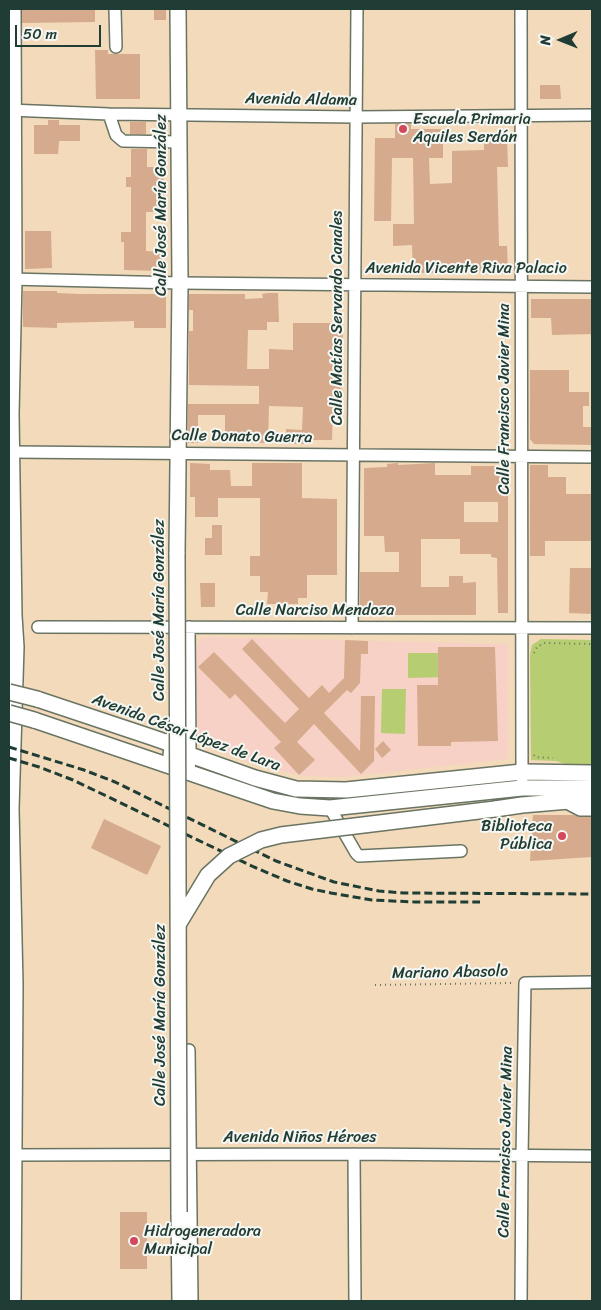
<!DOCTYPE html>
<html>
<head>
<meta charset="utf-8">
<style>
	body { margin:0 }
	#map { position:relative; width:601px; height:1310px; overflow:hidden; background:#f2daba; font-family:Sriracha,sans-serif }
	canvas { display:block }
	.frame { position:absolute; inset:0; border:10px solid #1f3d34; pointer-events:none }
	.north { position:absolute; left:536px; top:15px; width:50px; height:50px; -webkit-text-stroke:4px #f6f6f2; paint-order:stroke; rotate:269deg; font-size:14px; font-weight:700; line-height:20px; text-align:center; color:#1f3d34 }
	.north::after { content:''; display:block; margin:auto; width:18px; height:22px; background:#1f3d34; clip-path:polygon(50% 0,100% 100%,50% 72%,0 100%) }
	.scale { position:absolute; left:15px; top:25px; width:86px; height:22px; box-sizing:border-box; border:2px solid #1f3d34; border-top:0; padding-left:6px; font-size:15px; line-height:18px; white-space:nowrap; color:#1f3d34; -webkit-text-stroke:4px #f6f6f2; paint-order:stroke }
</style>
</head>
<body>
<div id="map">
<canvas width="601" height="1310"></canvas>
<div class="frame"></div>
<div class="north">N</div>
<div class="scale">50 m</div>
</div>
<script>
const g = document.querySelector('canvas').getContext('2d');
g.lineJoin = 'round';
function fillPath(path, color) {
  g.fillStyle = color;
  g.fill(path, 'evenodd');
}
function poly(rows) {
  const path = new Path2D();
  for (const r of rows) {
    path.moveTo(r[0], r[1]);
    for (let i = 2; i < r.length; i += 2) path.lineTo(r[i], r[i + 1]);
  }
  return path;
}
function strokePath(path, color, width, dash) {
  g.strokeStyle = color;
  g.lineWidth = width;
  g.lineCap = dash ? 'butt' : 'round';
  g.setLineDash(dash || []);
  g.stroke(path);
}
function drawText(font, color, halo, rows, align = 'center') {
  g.font = font + ' Sriracha,sans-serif';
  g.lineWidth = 4;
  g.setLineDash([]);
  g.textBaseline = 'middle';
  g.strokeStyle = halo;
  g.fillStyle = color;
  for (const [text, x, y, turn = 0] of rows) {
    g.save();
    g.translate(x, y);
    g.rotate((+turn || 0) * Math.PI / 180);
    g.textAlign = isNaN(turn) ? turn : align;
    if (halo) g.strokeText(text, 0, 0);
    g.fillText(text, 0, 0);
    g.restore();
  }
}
fillPath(poly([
	[203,637,508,644,508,759,346,777,322,777,299,775,276,770,253,764,223,753,214,744,197,739,196,645]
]), '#f7d1c6');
fillPath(poly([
	[541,639,592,640,592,766,572,766,556,761,531,760,530,655,532,645],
	[408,653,452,653,452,677,408,678],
	[382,689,406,689,405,734,381,733]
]), '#b7cd72');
fillPath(poly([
	[22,9,95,9,95,22,22,23],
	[154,9,166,9,166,20,154,20],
	[95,50,108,50,108,54,140,54,140,99,96,99],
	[540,85,560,85,561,99,540,99],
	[48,120,59,120,59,125,80,125,80,141,59,141,58,154,34,154,34,125,48,125],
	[130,122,146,122,146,134,130,134],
	[395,124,411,124,411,129,443,129,443,158,429,158,430,184,452,183,452,151,484,150,484,138,507,138,508,167,497,167,499,246,507,246,508,272,413,273,412,245,393,246,393,224,414,224,413,158,392,158,391,221,374,221,375,138,395,138],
	[131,149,147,149,147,167,163,167,165,212,146,212,146,251,162,252,162,271,124,270,124,242,121,242,121,232,131,232,131,187,126,187,126,177,131,177],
	[25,231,51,231,52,268,25,269],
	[23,291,57,291,57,293,79,294,166,294,166,328,134,328,134,321,57,323,57,328,23,327],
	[268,293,278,293,279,322,267,322,267,330,248,330,247,369,269,369,269,349,293,350,293,323,343,323,341,407,333,407,332,440,304,440,304,444,286,444,286,429,302,430,303,407,269,406,268,443,225,442,225,415,198,415,198,443,188,443,188,404,259,404,259,386,189,385,189,331,193,331,193,310,189,310,189,294,245,294,245,299,263,298,262,294],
	[531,299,592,299,592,334,552,335,551,318,531,318],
	[530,370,569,370,569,392,589,392,589,406,583,406,583,427,592,427,592,445,534,444,530,439],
	[190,463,210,464,210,470,230,470,231,486,252,486,252,463,302,463,302,498,337,499,337,575,307,575,307,598,298,598,298,604,267,604,268,592,260,592,260,576,250,576,250,556,260,556,260,498,218,498,218,517,195,517,195,497,190,497],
	[398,463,398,465,435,463,435,475,471,475,471,466,508,466,508,613,498,613,497,558,491,557,491,554,460,554,460,539,421,539,421,587,449,587,449,576,463,576,463,583,476,582,476,615,360,615,360,572,399,572,399,552,385,552,384,536,364,536,364,468,387,467,387,464],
	[464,502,498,502,498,522,464,522],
	[530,465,548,465,548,477,566,477,566,494,592,494,592,541,545,541,545,556,530,556],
	[212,525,222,525,222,555,205,555,205,538,212,538],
	[570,568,592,568,592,614,569,613],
	[200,583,215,583,215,607,201,607],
	[252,639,309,698,322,685,329,693,344,678,345,640,368,641,368,654,361,654,360,683,351,693,347,690,324,713,360,751,361,696,375,696,374,761,361,774,314,724,297,742,315,760,299,775,274,748,281,742,235,694,230,699,198,667,214,652,285,723,299,709,242,649],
	[438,647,495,647,498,741,451,742,451,746,418,746,417,685,438,685],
	[383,741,391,750,382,758,375,749],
	[533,815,573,815,580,817,592,817,592,857,530,861],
	[104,819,161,846,147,875,91,848],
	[120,1212,147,1212,147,1269,120,1269]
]), '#d6aa8c');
const minor = poly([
	[115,9,116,47],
	[521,9,522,779],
	[9,110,109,114,356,117,592,115],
	[109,114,116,135,123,141,179,142],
	[9,279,180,283,592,287],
	[12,452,592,457],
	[38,627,592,628],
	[352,628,357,9],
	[168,765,171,737],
	[189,772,190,755,189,627],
	[563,801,580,810,592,810],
	[330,808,356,853,359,856,461,851],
	[189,1050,192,1301],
	[354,1154,355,1301],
	[9,1155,354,1154,592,1156],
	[521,1301,522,1156,525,983,592,982]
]);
const major = poly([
	[13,9,14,279,11,414,14,616,16,647,11,809,15,984,13,1301],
	[177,554,180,283,178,9],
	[37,699,154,738,171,744,190,755,255,778,296,789,346,790,522,772,592,773],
	[34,720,273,801,300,806,330,808,522,788,592,788],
	[495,809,522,805,592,799],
	[179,1212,180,1301]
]);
strokePath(minor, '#697463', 14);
strokePath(major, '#697463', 18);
strokePath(poly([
	[534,653,537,647,544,643,592,644],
	[534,755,535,757,553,758],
	[375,985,513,983]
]), '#697463', 2, [1, 4]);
strokePath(minor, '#fff', 11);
strokePath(major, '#fff', 15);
strokePath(poly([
	[9,747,84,770,115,782,276,861,334,882,379,891,404,893,592,894],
	[9,758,39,767,73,780,254,867,287,881,312,889,331,893,372,900,415,902,480,902]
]), '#1f3d34', 3, [8, 4]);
const majorBridge = poly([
	[177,554,179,1212],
	[9,692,37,699],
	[9,713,34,720],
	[179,923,208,875,229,856,261,840,281,835,495,809]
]);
strokePath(majorBridge, '#697463', 18, []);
strokePath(majorBridge, '#fff', 15);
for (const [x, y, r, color] of [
	[403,129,5,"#d1495b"],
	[562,836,5,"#d1495b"],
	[134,1241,5,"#d1495b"]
]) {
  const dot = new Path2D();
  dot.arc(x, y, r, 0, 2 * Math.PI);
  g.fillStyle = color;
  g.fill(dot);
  strokePath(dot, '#f6f6f2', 2);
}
drawText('16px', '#1f3d34', '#f6f6f2', [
	["Avenida Aldama",301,100,1],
	["Calle José María González",162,205,-90],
	["Avenida Vicente Riva Palacio",466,269],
	["Calle Matías Servando Canales",338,318,-90],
	["Calle Francisco Javier Mina",505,399,-90],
	["Calle Donato Guerra",242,437,1],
	["Calle José María González",160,610,-90],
	["Calle Narciso Mendoza",315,611],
	["Avenida César López de Lara",186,733,20],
	["Mariano Abasolo",450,973,-1],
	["Calle José María González",161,1015,-90],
	["Avenida Niños Héroes",300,1138],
	["Calle Francisco Javier Mina",506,1142,-89]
]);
drawText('16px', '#1f3d34', '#f6f6f2', [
	["Escuela Primaria",413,120],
	["Aquiles Serdán",413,138],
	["Biblioteca",552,827,"right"],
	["Pública",552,845,"right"],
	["Hidrogeneradora",144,1232],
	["Municipal",144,1250]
], 'left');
</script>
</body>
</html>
